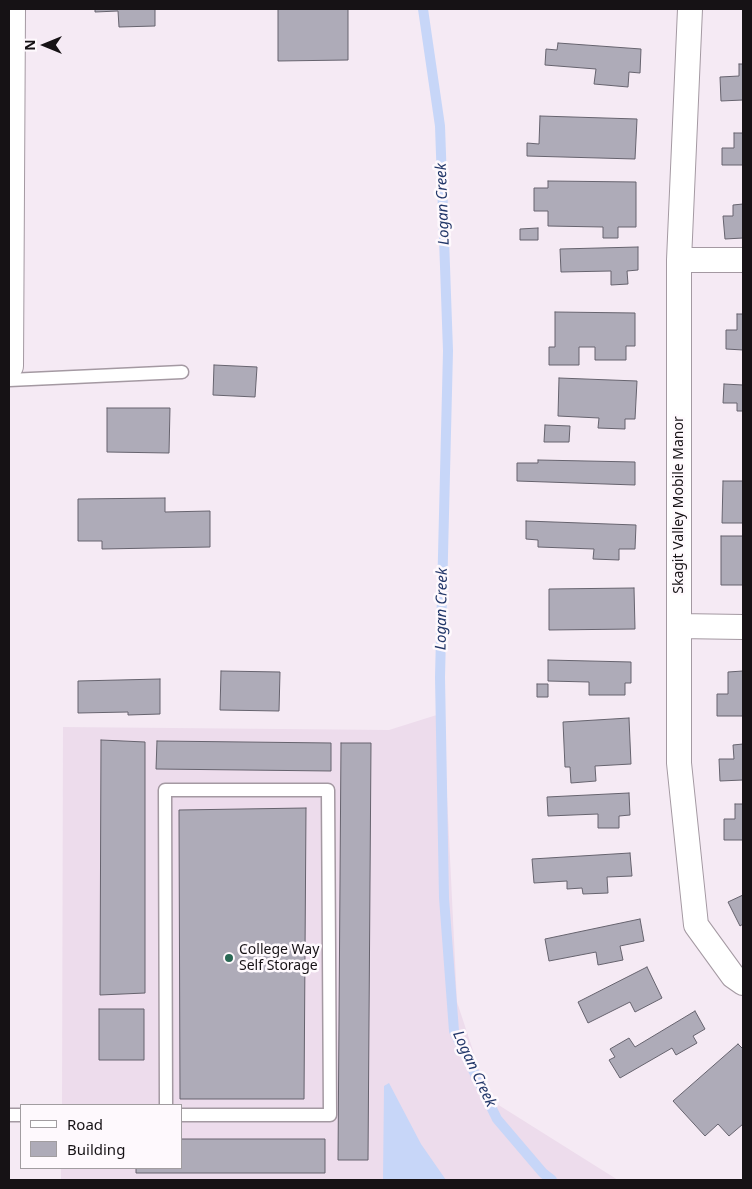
<!DOCTYPE html>
<html>
<head>
<meta charset="utf-8">
<style>
	body { margin:0 }
	#map { position:relative; width:752px; height:1189px; overflow:hidden; background:#f5eaf4; font-family:"Noto Sans",sans-serif }
	canvas { display:block }
	.frame { position:absolute; inset:0; border:10px solid #161215; pointer-events:none }
	.legend { position:absolute; left:20px; top:1104px; width:162px; height:65px; box-sizing:border-box; background:#fef9fd; border:1px solid #a19da0; margin:0; padding:6px 9px; list-style:none; font-size:15px; color:#161215 }
	.legend li { display:flex; align-items:center; gap:10px; height:25px }
	.legend b { width:25px; border:1px solid #a19da0 }
	.north { position:absolute; left:20px; top:20px; width:50px; height:50px; -webkit-text-stroke:4px #fef9fd; paint-order:stroke; rotate:270deg; font-size:14px; font-weight:700; line-height:20px; text-align:center; color:#161215 }
	.north::after { content:''; display:block; margin:auto; width:18px; height:22px; background:#161215; clip-path:polygon(50% 0,100% 100%,50% 72%,0 100%) }
</style>
</head>
<body>
<div id="map">
<canvas width="752" height="1189"></canvas>
<div class="frame"></div>
<ul class="legend">
<li><b style="height:6px;background:#fff"></b>Road</li>
<li><b style="height:14px;background:#aeabb8"></b>Building</li>
</ul>
<div class="north">N</div>
</div>
<script>
const g = document.querySelector('canvas').getContext('2d');
g.lineJoin = 'round';
function fillPath(path, color) {
  g.fillStyle = color;
  g.fill(path, 'evenodd');
}
function poly(rows) {
  const path = new Path2D();
  for (const r of rows) {
    path.moveTo(r[0], r[1]);
    for (let i = 2; i < r.length; i += 2) path.lineTo(r[i], r[i + 1]);
  }
  return path;
}
function strokePath(path, color, width, dash) {
  g.strokeStyle = color;
  g.lineWidth = width;
  g.lineCap = dash ? 'butt' : 'round';
  g.setLineDash(dash || []);
  g.stroke(path);
}
function drawText(font, color, halo, rows, align = 'center') {
  g.font = font + ' "Noto Sans",sans-serif';
  g.lineWidth = 5;
  g.setLineDash([]);
  g.textBaseline = 'middle';
  g.strokeStyle = halo;
  g.fillStyle = color;
  for (const [text, x, y, turn = 0] of rows) {
    g.save();
    g.translate(x, y);
    g.rotate((+turn || 0) * Math.PI / 180);
    g.textAlign = isNaN(turn) ? turn : align;
    if (halo) g.strokeText(text, 0, 0);
    g.fillText(text, 0, 0);
    g.restore();
  }
}
fillPath(poly([
	[443,713,457,1002,489,1099,618,1180,61,1180,61,1168,181,1168,181,1105,62,1105,63,727,389,730]
]), '#eddcec');
fillPath(poly([
	[389,1083,421,1144,446,1180,383,1180,384,1086]
]), '#c7d6f8');
strokePath(poly([
	[423,9,440,126,448,351,440,677,444,898,454,1031,497,1119,543,1173,552,1180]
]), '#c7d6f8', 10);
const building = poly([
	[95,9,155,9,155,26,119,27,118,11,95,12,95,9],
	[278,9,348,9,348,60,278,61,278,9],
	[558,43,641,49,640,73,629,72,628,87,594,84,596,69,545,65,546,49,557,50,558,43],
	[739,64,743,64,743,100,721,101,720,77,739,76,739,64],
	[540,116,637,119,635,159,527,156,527,143,539,144,540,116],
	[734,133,743,133,743,165,722,165,722,148,734,148,734,133],
	[548,181,636,182,636,227,618,227,618,238,603,238,603,227,548,226,548,211,534,211,534,188,548,188,548,181],
	[743,204,743,238,725,239,723,216,733,216,733,205,743,204],
	[538,228,538,240,520,240,520,229,538,228],
	[638,247,638,270,627,271,628,284,611,285,611,271,561,272,560,249,638,247],
	[555,312,635,313,635,346,626,346,626,360,595,360,595,347,579,347,579,365,549,365,549,347,555,347,555,312],
	[737,314,743,314,743,350,726,349,726,330,737,330,737,314],
	[214,365,257,367,255,397,213,395,214,365],
	[559,378,637,381,635,419,625,419,625,429,598,428,599,418,558,416,559,378],
	[724,384,743,385,743,411,737,411,737,403,723,403,724,384],
	[107,408,170,408,169,453,107,452,107,408],
	[545,425,570,426,569,442,544,442,545,425],
	[538,460,635,462,635,485,517,481,517,463,538,463,538,460],
	[723,481,743,481,743,523,722,523,723,481],
	[165,498,165,512,210,511,210,547,102,549,102,541,78,541,78,499,165,498],
	[526,521,636,525,635,549,619,549,619,560,593,559,594,549,538,547,538,540,526,539,526,521],
	[721,536,743,536,743,585,721,585,721,536],
	[634,588,635,629,549,630,549,589,634,588],
	[548,660,631,662,631,683,625,683,625,695,589,695,589,682,548,681,548,660],
	[221,671,280,672,279,711,220,710,221,671],
	[743,671,743,716,717,716,717,694,728,694,728,672,743,671],
	[160,679,160,714,128,715,128,712,78,713,78,681,160,679],
	[537,684,548,684,548,697,537,697,537,684],
	[629,718,631,764,595,766,596,781,571,783,570,767,565,767,563,722,629,718],
	[101,740,145,742,145,993,100,995,101,740],
	[157,741,331,743,331,771,156,769,157,741],
	[341,743,371,743,368,1160,338,1160,341,743],
	[743,744,743,780,720,781,719,759,734,759,733,745,743,744],
	[629,793,630,815,619,816,619,828,598,828,598,814,548,816,547,797,629,793],
	[735,804,743,804,743,840,724,840,724,819,735,819,735,804],
	[306,808,304,1099,180,1099,179,810,306,808],
	[630,853,632,876,607,877,608,893,583,894,582,888,567,889,567,881,534,883,532,859,630,853],
	[743,895,743,924,740,926,728,902,743,895],
	[640,919,644,941,620,946,623,960,598,965,596,952,549,961,545,939,640,919],
	[647,967,662,998,635,1012,630,1002,588,1023,578,1002,647,967],
	[99,1009,144,1009,144,1060,99,1060,99,1009],
	[695,1011,705,1029,693,1036,697,1043,676,1055,672,1048,620,1078,609,1060,615,1057,610,1049,629,1038,635,1047,695,1011],
	[738,1044,743,1049,743,1124,729,1136,718,1124,705,1136,673,1101,738,1044],
	[181,1139,325,1139,325,1173,136,1173,136,1168,181,1168,181,1139]
]);
fillPath(building, '#aeabb8');
strokePath(building, '#66636e', 1);
const service = poly([
	[9,380,182,372],
	[166,1105,165,790,328,790,330,1115,181,1115],
	[9,1115,21,1115]
]);
const minor = poly([
	[690,9,679,260,679,763,696,925,733,976,743,983],
	[679,260,743,260],
	[679,626,743,627]
]);
const secondary = poly([
	[9,366,11,9]
]);
strokePath(service, '#a499a2', 15);
strokePath(minor, '#a499a2', 26);
strokePath(secondary, '#a499a2', 30);
strokePath(service, '#fff', 12);
strokePath(minor, '#fff', 24);
strokePath(secondary, '#fff', 28);
for (const [x, y, r, color] of [
	[229,958,5,"#296854"]
]) {
  const dot = new Path2D();
  dot.arc(x, y, r, 0, 2 * Math.PI);
  g.fillStyle = color;
  g.fill(dot);
  strokePath(dot, '#fef9fd', 2);
}
drawText('14px', '#161215', '#fef9fd', [
	["Skagit Valley Mobile Manor",679,505,-90]
]);
drawText('14px', '#161215', '#fef9fd', [
	["College Way",239,950],
	["Self Storage",239,966]
], 'left');
drawText('italic 15px', '#223769', '#fef9fd', [
	["Logan Creek",443,204,-92],
	["Logan Creek",442,609,-89],
	["Logan Creek",474,1069,65]
]);
</script>
</body>
</html>
